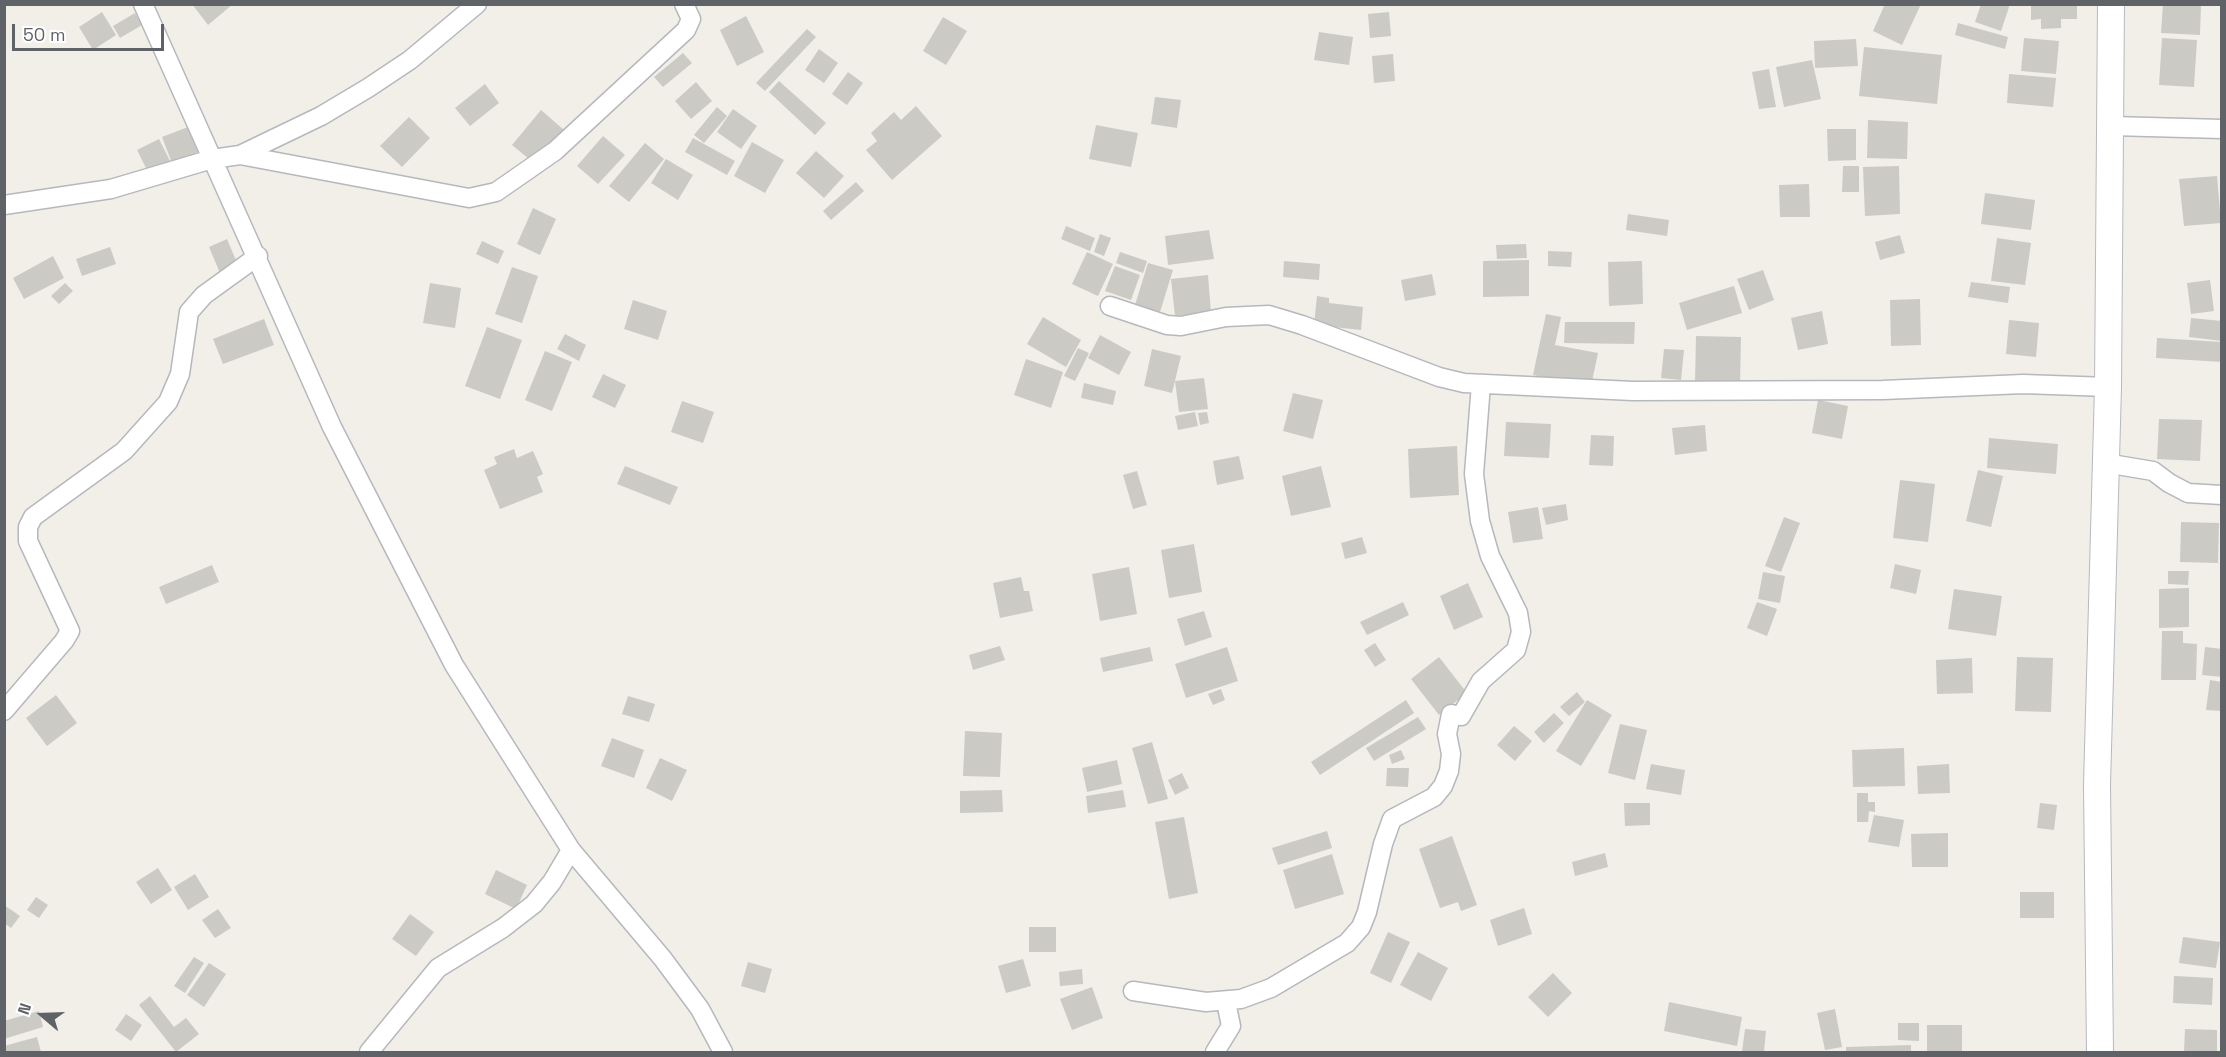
<!DOCTYPE html>
<html>
<head>
<meta charset="utf-8">
<style>
	body { margin:0 }
	#map { position:relative; width:2226px; height:1057px; overflow:hidden; background:#f1efe8; font-family:"Space Grotesk",sans-serif }
	canvas { display:block }
	.frame { position:absolute; inset:0; border:6px solid #5f6368; pointer-events:none }
	.north { position:absolute; left:12px; top:985px; width:60px; height:60px; -webkit-text-stroke:4px #fff; paint-order:stroke; rotate:289deg; font-size:16px; font-weight:700; line-height:24px; text-align:center; color:#5f6368 }
	.north::after { content:''; display:block; margin:auto; width:21px; height:27px; background:#5f6368; clip-path:polygon(50% 0,100% 100%,50% 72%,0 100%) }
	.scale { position:absolute; left:12px; top:24px; width:152px; height:27px; box-sizing:border-box; border:3px solid #5f6368; border-top:0; padding-left:8px; font-size:18px; line-height:21px; white-space:nowrap; color:#5f6368; -webkit-text-stroke:4px #fff; paint-order:stroke }
</style>
</head>
<body>
<div id="map">
<canvas width="2226" height="1057"></canvas>
<div class="frame"></div>
<div class="north">N</div>
<div class="scale">50 m</div>
</div>
<script>
const g = document.querySelector('canvas').getContext('2d');
g.lineJoin = 'round';
function fillPath(path, color) {
  g.fillStyle = color;
  g.fill(path, 'evenodd');
}
function poly(rows) {
  const path = new Path2D();
  for (const r of rows) {
    path.moveTo(r[0], r[1]);
    for (let i = 2; i < r.length; i += 2) path.lineTo(r[i], r[i + 1]);
  }
  return path;
}
function strokePath(path, color, width, dash) {
  g.strokeStyle = color;
  g.lineWidth = width;
  g.lineCap = dash ? 'butt' : 'round';
  g.setLineDash(dash || []);
  g.stroke(path);
}
fillPath(poly([
	[192,4,233,4,208,25],
	[1885,4,1921,4,1902,45,1873,31],
	[1981,4,2010,4,2001,31,1975,22],
	[2031,4,2077,4,2077,19,2061,19,2061,28,2041,29,2041,19,2031,20],
	[2163,4,2201,4,2200,35,2161,33],
	[102,12,116,35,93,50,79,27],
	[1389,12,1391,36,1370,38,1368,14],
	[135,13,142,25,120,38,113,26],
	[746,16,764,52,737,66,720,30],
	[943,17,967,31,946,65,923,51],
	[1958,23,2008,37,2005,49,1955,35],
	[807,29,816,37,765,91,756,83],
	[1319,32,1353,37,1349,65,1314,60],
	[2024,38,2059,41,2056,74,2021,71],
	[2162,38,2197,40,2194,87,2159,85],
	[1856,39,1858,66,1815,68,1814,41],
	[1864,47,1942,55,1937,104,1859,96],
	[819,49,838,63,824,83,805,70],
	[683,53,692,63,663,87,654,77],
	[1393,54,1395,81,1374,83,1372,56],
	[1812,60,1821,99,1784,107,1776,67],
	[1769,69,1776,107,1759,109,1752,72],
	[848,72,863,83,847,105,832,94],
	[2009,74,2056,78,2053,107,2007,103],
	[779,81,826,123,815,135,769,92],
	[696,82,712,101,691,119,675,101],
	[485,84,499,103,470,126,455,108],
	[1155,97,1181,100,1177,128,1151,124],
	[916,106,942,136,892,180,866,150,877,141,871,133,894,112,901,120],
	[717,107,727,116,704,143,694,135],
	[733,109,757,126,741,149,717,132],
	[541,110,564,130,535,164,512,145],
	[409,117,430,138,402,167,380,146],
	[1868,120,1908,122,1907,159,1867,158],
	[1096,125,1138,133,1131,167,1089,159],
	[188,127,198,152,172,163,162,137],
	[1827,129,1856,129,1856,160,1828,161],
	[603,136,625,155,598,184,577,166],
	[693,138,735,161,727,175,685,152],
	[159,139,170,161,148,172,137,150],
	[752,142,784,160,765,193,734,176],
	[645,143,664,159,629,202,609,186],
	[816,151,844,176,824,198,796,173],
	[666,159,693,175,678,200,651,183],
	[1843,166,1859,166,1859,192,1842,192],
	[1899,166,1900,214,1865,216,1863,167],
	[2217,176,2221,223,2184,226,2179,179],
	[856,182,864,191,831,220,823,211],
	[1809,184,1810,217,1780,217,1779,185],
	[1985,193,2035,200,2031,230,1981,224],
	[533,208,556,219,540,255,517,244],
	[1628,214,1669,220,1667,236,1626,230],
	[1066,226,1095,238,1090,251,1061,239],
	[1209,230,1214,259,1168,265,1165,236],
	[1100,234,1111,238,1104,256,1094,252],
	[1900,235,1905,253,1880,260,1875,242],
	[1997,238,2031,243,2025,285,1991,281],
	[227,239,238,265,220,273,209,247],
	[482,241,504,251,498,264,476,254],
	[1526,244,1527,258,1497,259,1496,245],
	[110,247,116,264,82,276,76,259],
	[1548,251,1572,252,1571,267,1548,266],
	[1087,252,1113,264,1098,296,1072,284],
	[1120,252,1147,261,1143,273,1116,263],
	[53,256,64,278,24,299,13,278],
	[1529,260,1529,296,1483,297,1483,261],
	[1284,261,1320,264,1319,280,1283,277],
	[1642,261,1643,304,1609,306,1608,262],
	[1148,263,1173,270,1160,312,1135,305],
	[1115,266,1140,275,1131,300,1105,291],
	[512,267,538,276,522,323,495,314],
	[1763,270,1774,300,1749,310,1737,279],
	[1432,274,1436,295,1405,301,1401,280],
	[1208,275,1211,313,1175,316,1171,279],
	[2210,280,2214,311,2191,314,2187,283],
	[1971,282,2010,287,2008,303,1968,297],
	[65,283,73,291,59,304,51,296],
	[430,283,461,288,455,328,423,323],
	[1734,286,1742,313,1687,330,1679,303],
	[1317,296,1329,298,1329,303,1363,307,1361,330,1314,325],
	[1920,299,1921,345,1891,346,1890,300],
	[633,300,667,311,658,340,624,329],
	[1822,311,1828,344,1798,350,1791,318],
	[1546,314,1561,317,1555,345,1598,353,1591,386,1533,375],
	[1043,317,1081,340,1066,367,1027,344],
	[2191,318,2222,321,2222,341,2189,337],
	[264,319,274,345,223,364,213,339],
	[2009,320,2039,323,2036,357,2006,354],
	[1565,322,1635,322,1634,344,1564,343],
	[487,327,522,340,500,399,465,386],
	[565,334,586,345,579,361,557,349],
	[1100,335,1131,352,1119,375,1088,358],
	[1696,336,1741,337,1740,384,1695,382],
	[2157,338,2222,342,2222,362,2156,358],
	[1078,348,1089,353,1075,381,1064,376],
	[1152,349,1181,356,1172,393,1144,386],
	[1664,349,1684,350,1681,380,1661,378],
	[545,351,572,362,552,411,525,400],
	[1026,359,1063,372,1051,408,1014,395],
	[603,374,626,385,615,408,592,397],
	[1204,378,1208,409,1179,412,1175,381],
	[1084,383,1116,391,1113,405,1081,398],
	[1293,393,1323,400,1313,439,1283,431],
	[1818,400,1848,406,1842,439,1812,433],
	[682,401,714,412,703,443,671,432],
	[1195,412,1198,426,1178,430,1175,416],
	[1207,412,1209,423,1200,425,1198,413],
	[2159,419,2202,420,2200,461,2157,459],
	[1506,422,1551,424,1549,458,1504,456],
	[1705,425,1707,451,1675,455,1672,428],
	[1591,435,1614,436,1613,466,1589,465],
	[1989,438,2058,444,2056,474,1987,468],
	[1457,446,1459,495,1410,498,1408,449],
	[514,449,517,458,533,451,543,474,537,477,543,492,500,509,484,470,497,464,494,457],
	[1239,456,1244,479,1217,485,1213,461],
	[625,466,678,487,670,505,617,484],
	[1321,466,1331,507,1291,516,1282,476],
	[1978,470,2003,476,1991,527,1966,521],
	[1137,471,1147,505,1133,509,1123,475],
	[1900,480,1935,484,1928,542,1893,538],
	[1566,504,1568,520,1546,525,1542,508],
	[1538,507,1543,539,1513,543,1508,512],
	[1784,517,1800,523,1781,572,1765,566],
	[2181,522,2219,523,2218,563,2180,562],
	[1362,537,1367,553,1345,559,1341,543],
	[1194,544,1202,592,1169,598,1161,550],
	[1895,564,1921,570,1916,594,1890,588],
	[212,565,219,582,166,604,159,587],
	[1129,567,1137,614,1100,621,1092,574],
	[2168,571,2189,571,2188,585,2168,584],
	[1763,572,1785,576,1780,603,1758,599],
	[1021,577,1024,591,1029,591,1033,611,1000,618,993,583],
	[1468,583,1483,617,1454,630,1440,596],
	[2189,588,2189,627,2159,628,2159,589],
	[1954,589,2002,596,1996,636,1948,629],
	[1403,602,1409,615,1367,635,1360,622],
	[1757,602,1777,609,1767,636,1747,628],
	[1204,611,1212,637,1185,646,1177,619],
	[2162,631,2183,631,2183,643,2197,644,2196,680,2161,680],
	[1375,643,1386,660,1375,667,1364,650],
	[1000,646,1005,660,973,670,969,655],
	[1150,647,1153,661,1103,672,1100,658],
	[1227,647,1238,681,1186,698,1175,664],
	[2205,647,2222,649,2222,677,2202,675],
	[1439,657,1467,693,1439,715,1411,679],
	[2017,657,2053,658,2051,712,2015,711],
	[1972,658,1973,693,1937,694,1936,660],
	[2210,680,2222,682,2222,711,2206,710],
	[1221,689,1225,700,1213,705,1208,694],
	[1577,692,1585,702,1569,716,1560,707],
	[56,695,77,723,47,746,26,718],
	[628,696,655,704,649,722,622,714],
	[1406,700,1414,713,1320,775,1311,762],
	[1587,700,1612,715,1581,766,1556,751],
	[1554,713,1564,723,1544,743,1534,732],
	[1418,717,1426,729,1374,761,1366,748],
	[1620,724,1647,730,1635,780,1608,773],
	[1514,726,1532,741,1515,761,1497,745],
	[965,731,1002,733,1000,777,963,776],
	[612,738,644,750,634,778,601,766],
	[1152,742,1168,799,1148,804,1132,748],
	[1904,748,1905,786,1853,787,1852,750],
	[1401,750,1405,759,1392,764,1389,755],
	[660,758,687,770,672,801,646,788],
	[1117,760,1122,784,1087,792,1082,768],
	[1651,764,1685,770,1681,795,1646,789],
	[1949,764,1950,793,1918,794,1917,766],
	[1387,768,1409,768,1408,787,1386,786],
	[1182,773,1189,788,1175,795,1168,780],
	[1002,790,1003,812,960,813,960,791],
	[1123,790,1126,807,1088,813,1086,796],
	[1857,793,1868,793,1868,802,1875,802,1875,812,1869,811,1868,822,1857,822],
	[1624,803,1650,803,1650,825,1625,826],
	[2040,803,2057,805,2054,830,2037,828],
	[1874,815,1904,820,1899,847,1868,842],
	[1184,817,1198,893,1169,899,1155,822],
	[1327,831,1332,848,1278,865,1272,848],
	[1948,833,1948,867,1912,867,1911,834],
	[1452,836,1477,905,1461,911,1458,902,1440,908,1419,849],
	[1605,853,1608,867,1575,876,1572,862],
	[1332,854,1344,894,1295,909,1283,870],
	[158,868,172,890,151,904,136,882],
	[496,870,527,885,516,909,485,894],
	[195,874,209,897,188,910,174,887],
	[2020,892,2054,892,2054,918,2020,918],
	[36,897,48,905,39,918,27,910],
	[4,905,20,916,11,928,4,923],
	[1524,908,1532,934,1498,946,1490,920],
	[218,909,231,928,215,938,202,920],
	[410,914,434,932,416,956,392,939],
	[1029,927,1056,927,1056,952,1029,952],
	[1388,932,1410,942,1391,983,1370,973],
	[2183,937,2220,942,2216,968,2179,963],
	[1418,952,1448,968,1431,1001,1400,985],
	[194,957,204,963,185,993,174,986],
	[1023,959,1031,986,1006,993,998,966],
	[748,962,772,969,765,993,741,986],
	[209,963,226,974,204,1007,187,995],
	[1082,969,1083,984,1060,986,1059,972],
	[1553,973,1572,993,1548,1017,1528,997],
	[2174,976,2213,978,2212,1005,2173,1003],
	[1092,987,1103,1018,1072,1030,1060,999],
	[150,996,174,1027,186,1018,199,1034,176,1052,139,1005],
	[1669,1002,1742,1017,1737,1046,1664,1031],
	[1835,1009,1842,1047,1825,1050,1817,1013],
	[39,1011,43,1027,4,1039,4,1021],
	[126,1014,142,1025,131,1041,115,1030],
	[1898,1023,1919,1023,1919,1041,1898,1040],
	[1927,1025,1962,1025,1962,1052,1927,1052],
	[1745,1029,1766,1031,1764,1052,1742,1052],
	[2185,1029,2217,1030,2217,1052,2184,1052],
	[37,1037,41,1052,4,1052,4,1046],
	[1911,1045,1911,1052,1846,1052,1846,1047]
]), '#cccac5');
const street = poly([
	[143,4,332,427,454,665,571,850,663,959,700,1009,723,1052],
	[2112,126,2222,129],
	[240,155,469,198,496,192,555,151,686,30,691,19,684,4],
	[4,205,111,189,212,159,240,155,321,116,368,88,410,60,477,4],
	[1110,306,1167,325,1181,326,1226,317,1269,315,1302,325,1439,377,1464,383,1633,391,1883,390,2023,384,2108,387],
	[2105,463,2153,471,2169,483,2188,493,2222,495],
	[4,711,64,641,70,631,28,541,28,527,33,517,124,451,168,402,180,374,189,312,204,295,258,256],
	[1133,991,1206,1002,1241,999,1271,988,1347,943,1361,927,1367,912,1383,844,1392,819,1434,797,1443,786,1449,771,1451,754,1447,734,1451,714,1461,716,1481,681,1516,650,1521,632,1518,613,1490,556,1480,521,1474,474,1481,384],
	[369,1052,438,968,503,928,534,904,552,882,571,850],
	[1215,1052,1231,1026,1226,1002]
]);
const secondary = poly([
	[2100,1052,2097,785,2108,387,2111,4]
]);
strokePath(street, '#b5b8bc', 21);
strokePath(secondary, '#b6babf', 28);
strokePath(street, '#fff', 18);
strokePath(secondary, '#fff', 26);
</script>
</body>
</html>
